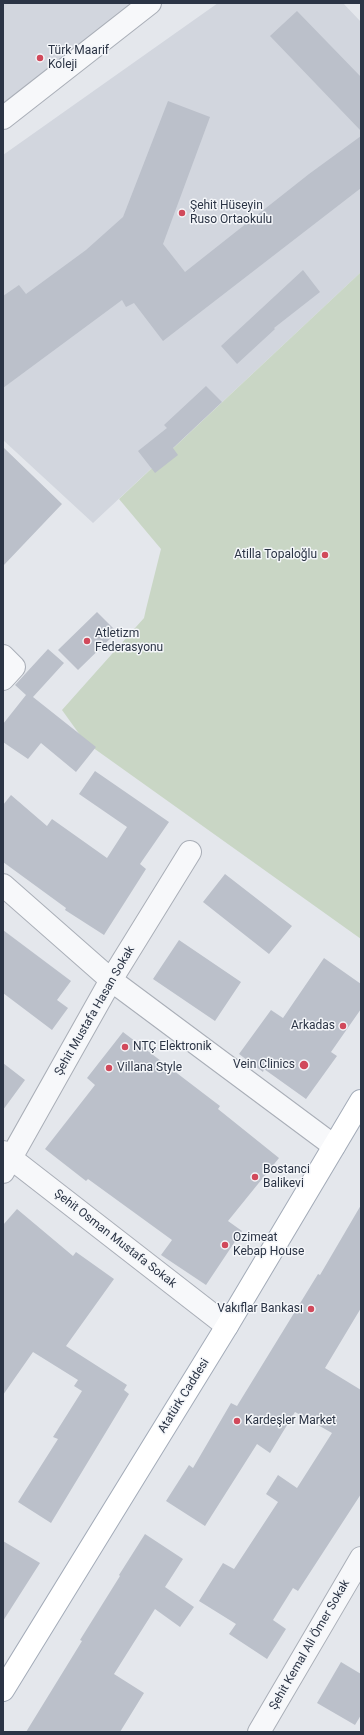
<!DOCTYPE html>
<html>
<head>
<meta charset="utf-8">
<style>
	body { margin:0 }
	#map { position:relative; width:364px; height:1735px; overflow:hidden; background:#e4e7ec; font-family:Roboto,sans-serif }
	canvas { display:block }
	.frame { position:absolute; inset:0; border:4px solid #2b3445; pointer-events:none }
</style>
</head>
<body>
<div id="map">
<canvas width="364" height="1735"></canvas>
<div class="frame"></div>
</div>
<script>
const g = document.querySelector('canvas').getContext('2d');
g.lineJoin = 'round';
function fillPath(path, color) {
  g.fillStyle = color;
  g.fill(path, 'evenodd');
}
function poly(rows) {
  const path = new Path2D();
  for (const r of rows) {
    path.moveTo(r[0], r[1]);
    for (let i = 2; i < r.length; i += 2) path.lineTo(r[i], r[i + 1]);
  }
  return path;
}
function strokePath(path, color, width, dash) {
  g.strokeStyle = color;
  g.lineWidth = width;
  g.lineCap = dash ? 'butt' : 'round';
  g.setLineDash(dash || []);
  g.stroke(path);
}
function drawText(font, color, halo, rows, align = 'center') {
  g.font = font + ' Roboto,sans-serif';
  g.lineWidth = 3;
  g.setLineDash([]);
  g.textBaseline = 'middle';
  g.strokeStyle = halo;
  g.fillStyle = color;
  for (const [text, x, y, turn = 0] of rows) {
    g.save();
    g.translate(x, y);
    g.rotate((+turn || 0) * Math.PI / 180);
    g.textAlign = isNaN(turn) ? turn : align;
    if (halo) g.strokeText(text, 0, 0);
    g.fillText(text, 0, 0);
    g.restore();
  }
}
fillPath(poly([
	[3,3,150,3,3,112],
	[218,3,343,3,361,22,361,272,93,523,3,440,3,155]
]), '#d2d6de');
fillPath(poly([
	[361,272,361,939,85,742,62,710,144,618,146,609,161,549,119,499]
]), '#c9d6c5');
fillPath(poly([
	[297,11,361,77,361,131,270,36],
	[168,101,210,117,163,244,185,272,309,174,361,136,361,188,163,341,134,303,126,307,122,300,3,388,3,296,19,285,26,294,86,250,123,217],
	[303,270,320,292,274,328,275,329,237,364,221,346],
	[206,386,222,402,173,448,178,455,155,473,138,451,167,428,164,425],
	[3,447,62,504,3,566],
	[97,612,117,632,78,670,58,650],
	[48,649,64,663,33,697,96,747,76,772,41,743,28,759,3,742,3,724,26,695,15,685],
	[95,771,169,822,140,864,146,869,104,935,65,910,66,908,3,862,3,805,11,795,47,826,52,819,107,858,127,827,79,794],
	[225,874,292,926,269,954,203,902],
	[3,930,71,981,57,1000,68,1008,52,1030,3,993],
	[179,940,241,982,215,1021,153,979],
	[324,958,361,984,361,1009,331,1052,337,1056,306,1099,264,1069,263,1072,239,1054,271,1010,283,1018],
	[123,1032,220,1106,218,1109,279,1158,228,1221,242,1231,206,1285,161,1255,172,1240,88,1179,86,1181,45,1149,95,1085,87,1078],
	[3,1063,25,1080,3,1110],
	[361,1205,361,1308,325,1368,361,1390,361,1494,298,1591,293,1588,273,1620,286,1629,267,1659,229,1634,236,1624,199,1601,223,1563,234,1569,278,1502,266,1494,278,1475,297,1488,332,1433,295,1412,270,1453,257,1444,205,1526,166,1501,189,1465,193,1468,231,1403,237,1406,318,1274,320,1275],
	[17,1209,73,1256,76,1252,114,1279,66,1346,127,1385,124,1390,129,1394,51,1523,18,1502,58,1439,53,1437,82,1391,74,1386,78,1380,33,1352,3,1395,3,1225],
	[145,1534,183,1559,165,1587,194,1607,180,1627,155,1609,114,1674,144,1693,120,1732,26,1732,82,1641,80,1640,120,1576,119,1575],
	[3,1541,40,1563,3,1621],
	[341,1662,361,1674,361,1715,355,1725,317,1703]
]), '#bbc0ca');
const minor = poly([
	[3,118,150,3],
	[3,656,14,667,3,679],
	[3,885,111,980,334,1146],
	[3,1152,227,1326],
	[3,1172,111,980,190,852],
	[259,1732,361,1558]
]);
const major = poly([
	[3,1690,227,1326,361,1101]
]);
strokePath(minor, '#a9aeb7', 24);
strokePath(major, '#a3abb8', 24);
strokePath(minor, '#f7f8fa', 22);
strokePath(major, '#fff', 22);
for (const [x, y, r, color] of [
	[40,58,4,"#d1495b"],
	[182,213,4,"#d1495b"],
	[325,555,4,"#d1495b"],
	[87,641,4,"#d1495b"],
	[343,1026,4,"#d1495b"],
	[125,1047,4,"#d1495b"],
	[304,1065,5,"#d1495b"],
	[109,1068,4,"#d1495b"],
	[255,1177,4,"#d1495b"],
	[225,1245,4,"#d1495b"],
	[311,1309,4,"#d1495b"],
	[237,1421,4,"#d1495b"]
]) {
  const dot = new Path2D();
  dot.arc(x, y, r, 0, 2 * Math.PI);
  g.fillStyle = color;
  g.fill(dot);
  strokePath(dot, '#f4f6f9', 1.5);
}
drawText('12px', '#2b3445', '#f4f6f9', [
	["Türk Maarif",48,51],
	["Koleji",48,65],
	["Şehit Hüseyin",190,206],
	["Ruso Ortaokulu",190,220],
	["Atilla Topaloğlu",317,555,"right"],
	["Atletizm",95,634],
	["Federasyonu",95,648],
	["Arkadas",335,1026,"right"],
	["NTÇ Elektronik",133,1047],
	["Vein Clinics",295,1065,"right"],
	["Villana Style",117,1068],
	["Bostanci",263,1170],
	["Balikevi",263,1184],
	["Ozimeat",233,1238],
	["Kebap House",233,1252],
	["Vakıflar Bankası",303,1309,"right"],
	["Kardeşler Market",245,1421]
], 'left');
drawText('12px', '#2b3445', '#f4f6f9', [
	["Şehit Mustafa Hasan Sokak",95,1011,-60],
	["Şehit Osman Mustafa Sokak",115,1239,38],
	["Atatürk Caddesi",184,1396,-58],
	["Şehit Kemal Ali Ömer Sokak",310,1645,-60]
]);
</script>
</body>
</html>
